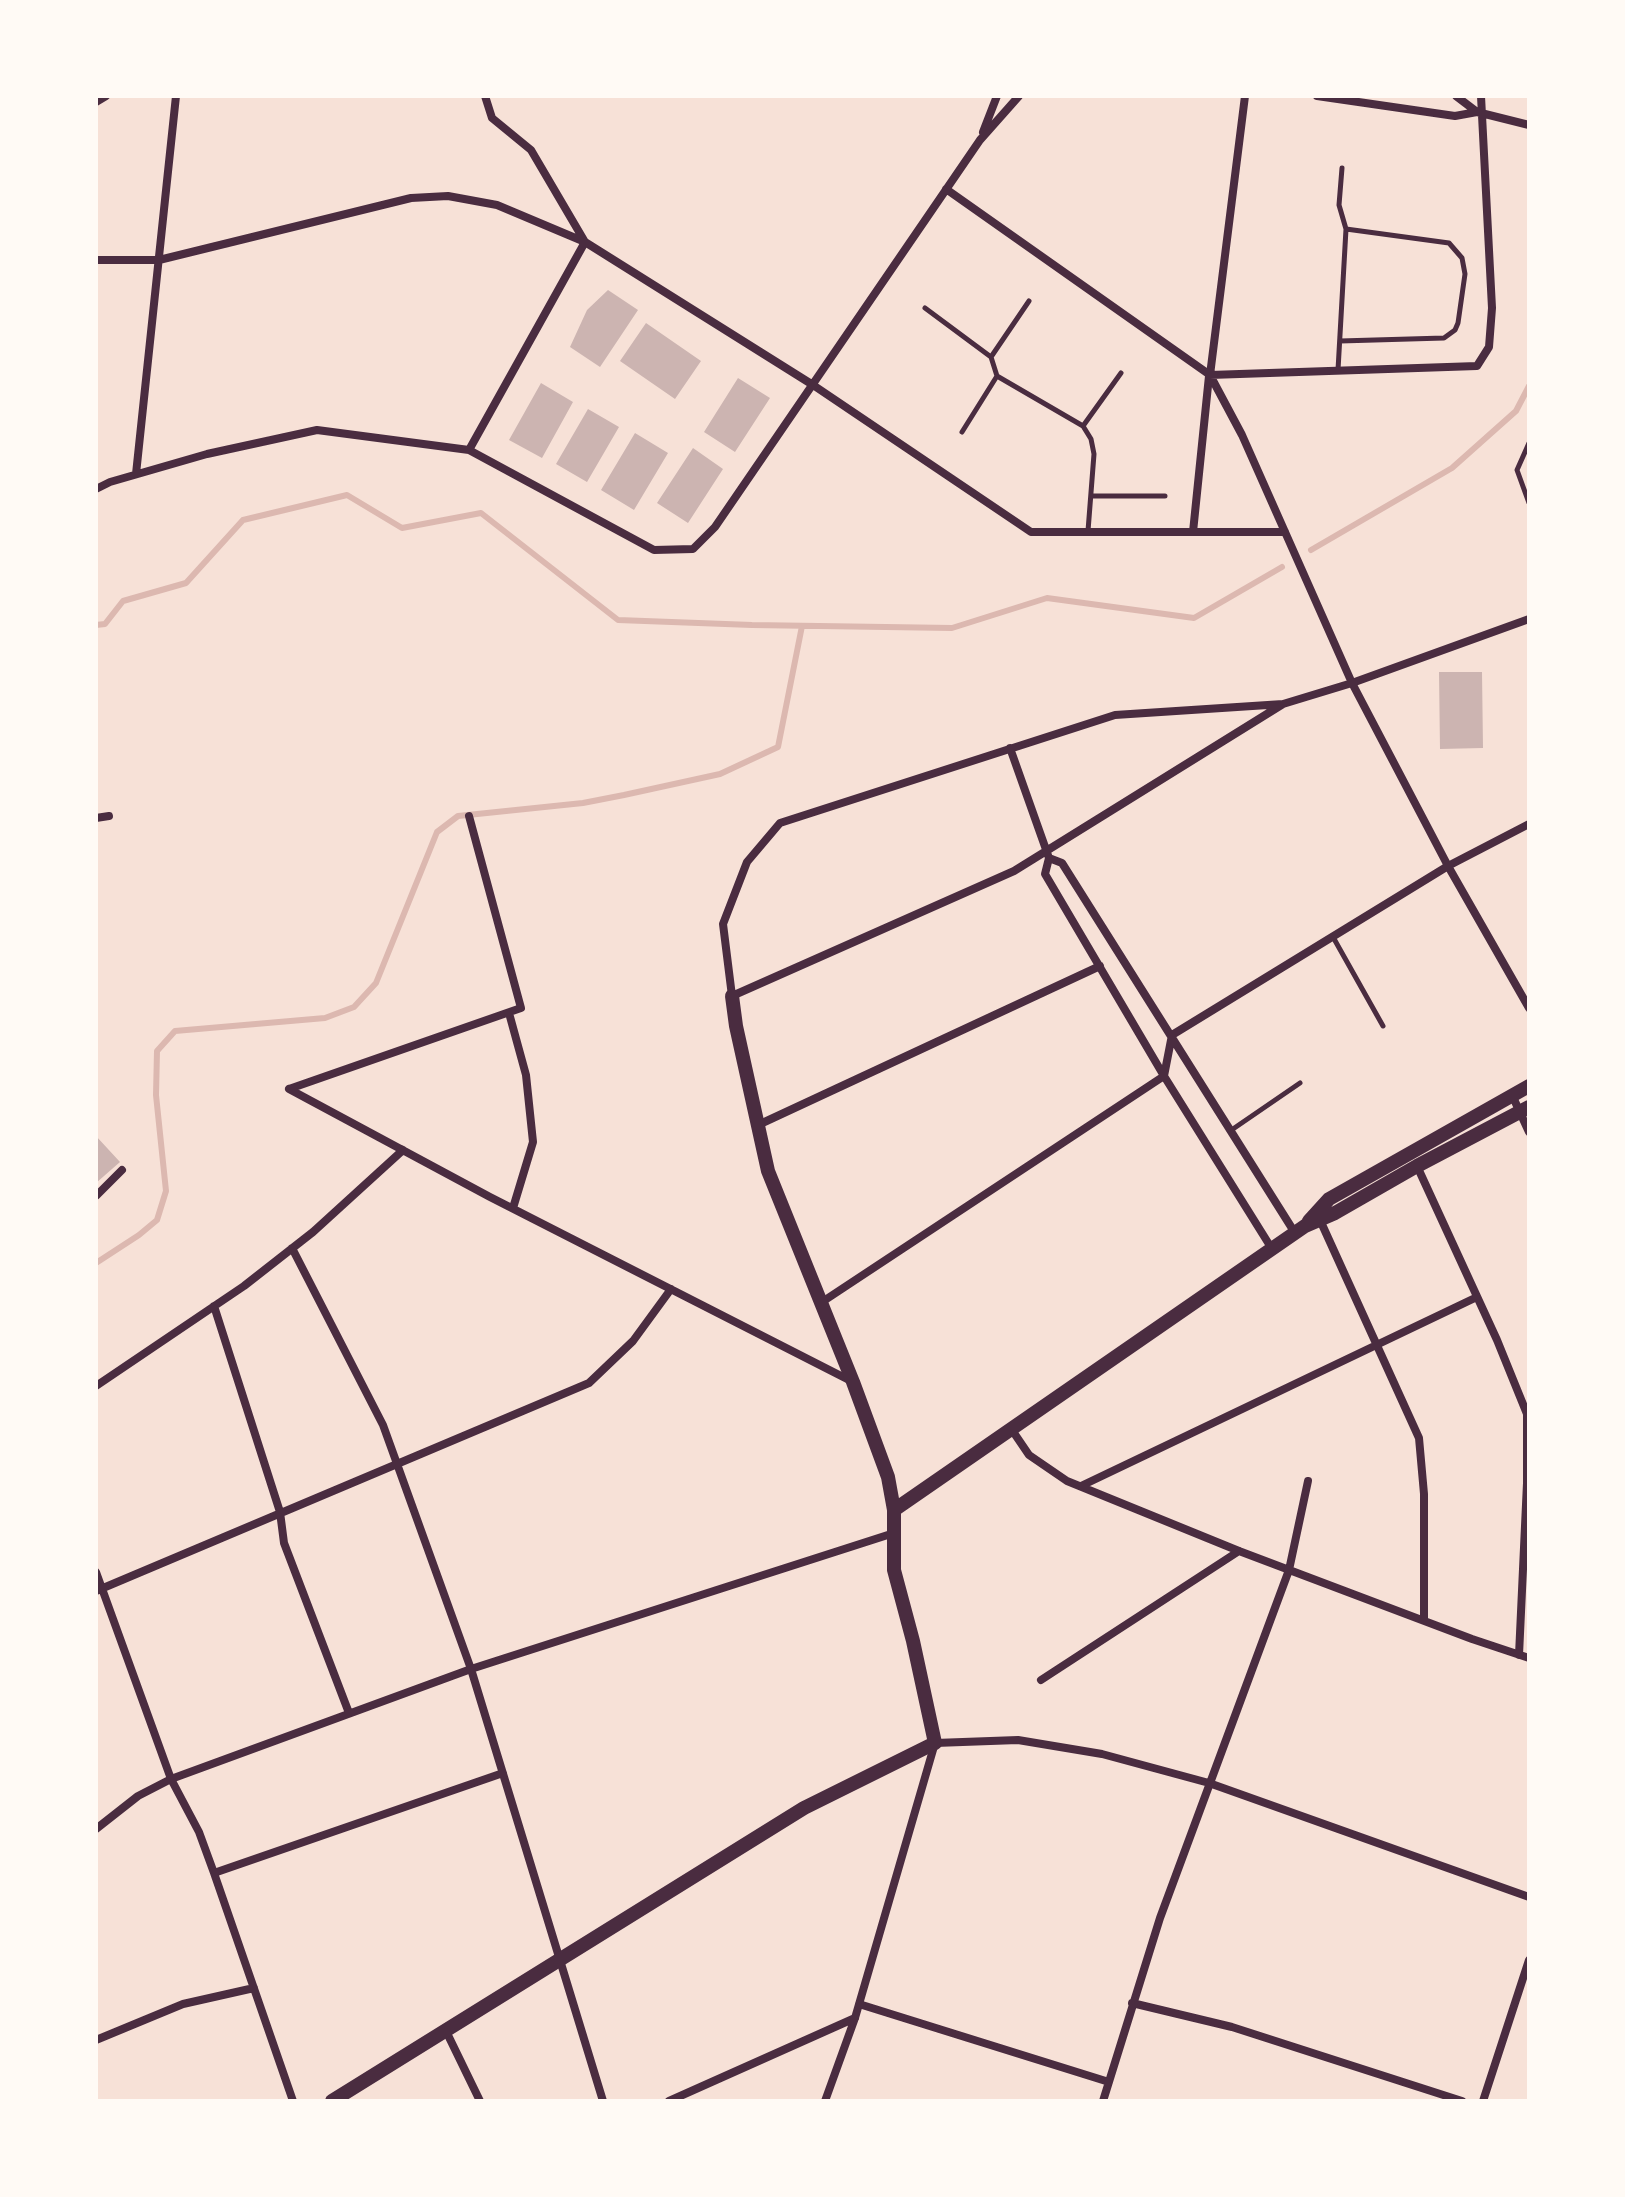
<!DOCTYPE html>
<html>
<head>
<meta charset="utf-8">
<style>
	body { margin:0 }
	#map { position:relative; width:1625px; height:2197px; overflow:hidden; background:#f7e1d7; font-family:"PT Sans Narrow",sans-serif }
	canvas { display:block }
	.frame { position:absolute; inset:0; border:98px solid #fffaf5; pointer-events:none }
</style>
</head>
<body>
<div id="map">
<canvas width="1625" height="2197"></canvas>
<div class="frame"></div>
</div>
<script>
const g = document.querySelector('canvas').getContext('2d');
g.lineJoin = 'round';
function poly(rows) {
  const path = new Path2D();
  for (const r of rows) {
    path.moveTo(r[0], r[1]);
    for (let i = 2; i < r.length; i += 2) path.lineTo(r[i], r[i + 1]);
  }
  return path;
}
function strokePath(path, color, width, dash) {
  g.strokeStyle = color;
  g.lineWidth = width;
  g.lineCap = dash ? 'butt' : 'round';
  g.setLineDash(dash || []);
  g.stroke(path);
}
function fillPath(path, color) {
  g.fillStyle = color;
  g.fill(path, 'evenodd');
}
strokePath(poly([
	[1311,550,1452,468,1516,411,1529,386],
	[96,625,105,624,123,601,186,583,243,520,347,495,402,528,481,513,618,620,752,625,952,628,1047,598,1194,618,1282,567],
	[96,1263,139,1235,157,1220,166,1191,156,1095,157,1051,175,1031,325,1018,354,1007,376,983,437,832,458,816,583,803,624,795,720,774,778,747,802,626]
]), '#dcb8b0', 6);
fillPath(poly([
	[608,290,638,310,600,367,570,347,587,310],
	[646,323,701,361,675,399,620,361],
	[738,378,770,398,735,452,704,432],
	[541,383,573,402,542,458,509,440],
	[588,409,619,427,587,482,556,464],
	[635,433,668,453,634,510,601,490],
	[693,448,723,469,688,523,657,503],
	[1439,672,1482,672,1483,748,1440,749],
	[96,1136,120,1162,96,1183]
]), '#ccb4b1');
strokePath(poly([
	[925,308,991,357,997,376,1083,426,1091,439,1094,454,1088,531],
	[1340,341,1444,338,1455,330,1458,323,1465,274,1462,258,1449,243,1346,229],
	[991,357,1029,301],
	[1338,370,1346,229,1339,205,1342,168],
	[1083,426,1121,373],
	[962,432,997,376],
	[1529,443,1517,470,1529,503],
	[1091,496,1165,496],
	[1333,937,1383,1026],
	[1230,1131,1300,1083]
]), '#4a2c40', 5);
strokePath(poly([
	[1245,96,1210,375,1242,435,1352,683,1448,866,1529,1008],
	[1317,96,1455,116,1477,112,1529,125],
	[1456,96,1477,112],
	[96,102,106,96],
	[983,132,997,96],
	[946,189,1210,375,1477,366,1489,347,1492,308,1481,96],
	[96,260,159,260,411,198,448,196,497,205,585,242,813,385,1031,532,1285,532],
	[469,450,585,242,531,150,492,118,485,96],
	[136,474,176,96],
	[96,489,110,482,207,454,317,430,469,450,654,550,693,549,715,527,980,140,1019,96],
	[1193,532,1209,376],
	[1283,704,1115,715,780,823,747,862,723,924,732,996,1014,871,1283,704,1352,683,1529,619],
	[1010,748,1049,858,1045,874,1164,1076,1272,1249],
	[96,818,109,816],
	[1049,858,1062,863,1295,1233],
	[509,1013,526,1075,533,1142,513,1208],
	[289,1089,490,1197,853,1382],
	[289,1089,521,1008,469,816],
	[1512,1095,1529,1132],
	[758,1125,1100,966],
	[1417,1166,1497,1340,1527,1414,1527,1483,1519,1655],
	[96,1196,122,1170],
	[1320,1220,1419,1438,1424,1494,1424,1620],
	[822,1302,1164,1076,1172,1035,1448,866,1529,824],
	[214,1306,280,1512,284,1543,349,1713],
	[96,1386,244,1286,313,1232,403,1150],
	[1012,1430,1029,1455,1067,1481,1239,1551,1472,1639,1529,1658],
	[1081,1486,1477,1297],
	[96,1572,171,1779,199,1832,214,1873,293,2101],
	[96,1591,589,1383,633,1341,671,1289],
	[1041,1680,1239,1551],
	[96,1829,138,1796,171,1779,471,1669,383,1425,292,1248],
	[214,1873,503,1773],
	[1132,2003,1232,2027,1462,2101],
	[859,2004,1109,2082],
	[446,2031,480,2101],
	[96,2040,183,2004,254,1988],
	[603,2101,471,1669,894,1533],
	[669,2101,855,2018],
	[825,2101,855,2018,935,1743,1018,1740,1102,1754,1209,1783,1529,1897],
	[1103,2101,1160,1918,1289,1570,1308,1481],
	[1483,2101,1529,1960]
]), '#4a2c40', 8);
strokePath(poly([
	[1309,1221,1329,1199,1529,1086],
	[894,1510,1305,1226,1335,1213,1417,1166,1529,1107],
	[332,2101,804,1808,935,1743,913,1641,894,1570,894,1510,888,1477,853,1382,768,1171,736,1026,732,996]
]), '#4a2c40', 14);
</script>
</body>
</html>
